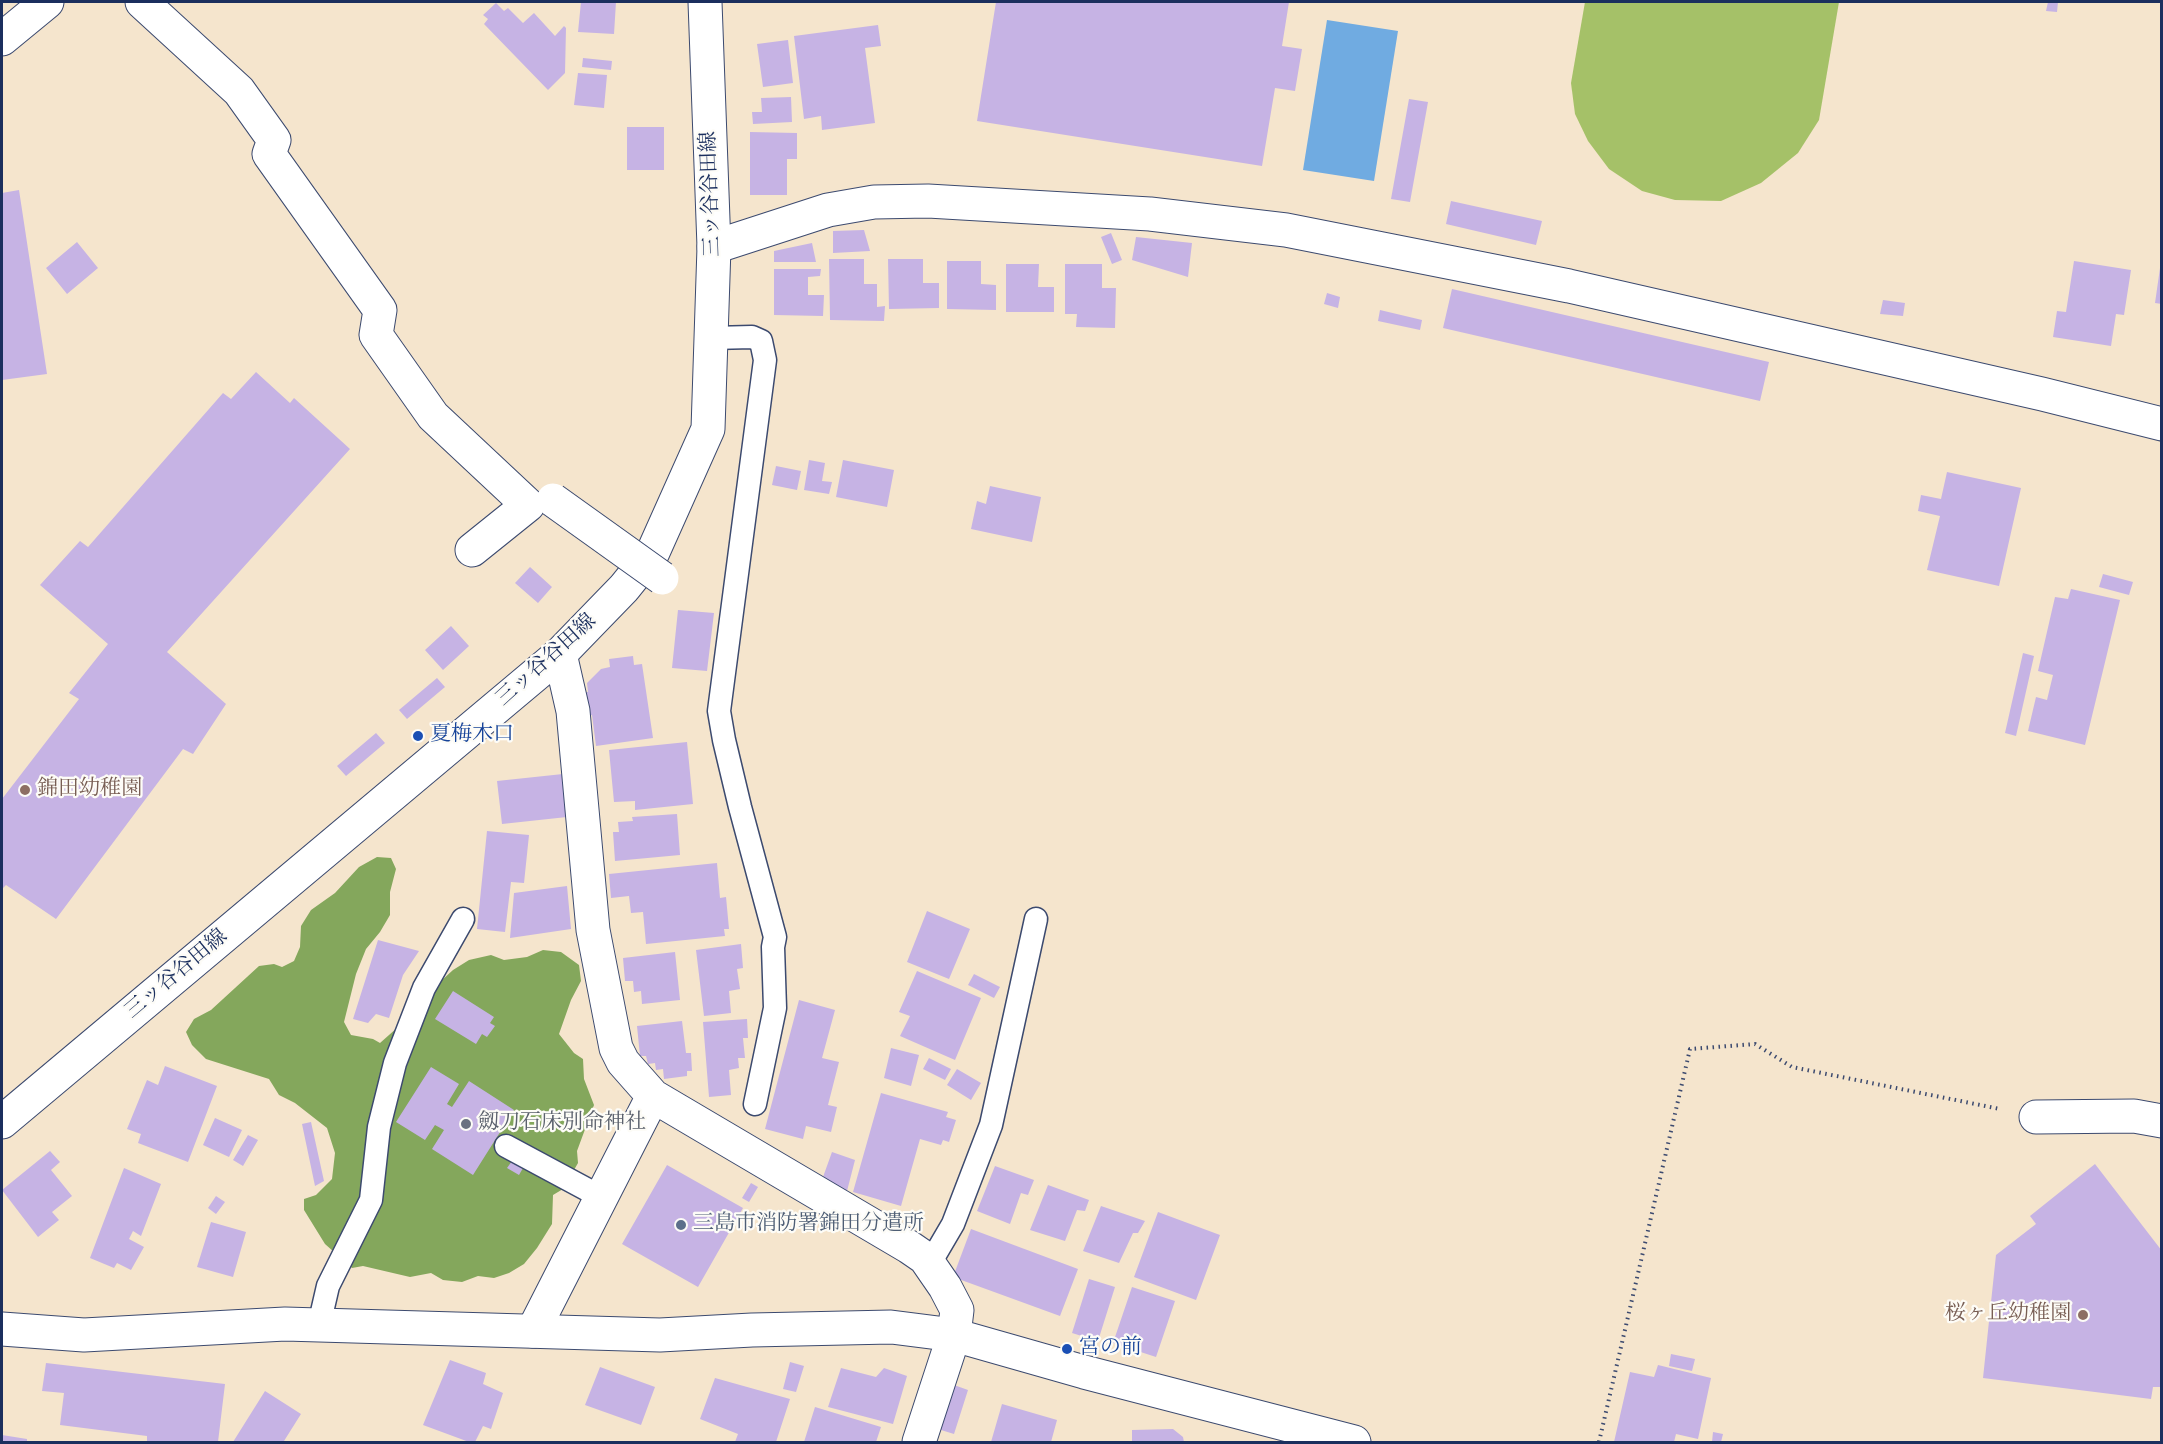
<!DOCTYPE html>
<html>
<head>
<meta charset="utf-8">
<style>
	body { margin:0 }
	#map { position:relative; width:2163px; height:1444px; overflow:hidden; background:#f5e5cd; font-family:"IM FELL English",serif }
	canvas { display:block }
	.frame { position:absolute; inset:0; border:3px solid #1b2f5e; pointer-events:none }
</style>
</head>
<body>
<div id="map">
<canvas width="2163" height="1444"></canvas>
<div class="frame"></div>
</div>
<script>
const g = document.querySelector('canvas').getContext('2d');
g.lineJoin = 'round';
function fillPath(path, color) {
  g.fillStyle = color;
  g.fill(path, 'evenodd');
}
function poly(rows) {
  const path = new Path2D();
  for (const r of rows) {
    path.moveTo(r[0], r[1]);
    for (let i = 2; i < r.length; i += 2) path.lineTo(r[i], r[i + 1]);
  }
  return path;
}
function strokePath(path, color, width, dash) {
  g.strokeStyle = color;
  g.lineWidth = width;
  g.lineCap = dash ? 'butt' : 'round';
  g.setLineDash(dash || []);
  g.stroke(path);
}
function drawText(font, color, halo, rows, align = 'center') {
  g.font = font + ' "IM FELL English","Noto Serif JP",serif';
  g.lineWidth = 4.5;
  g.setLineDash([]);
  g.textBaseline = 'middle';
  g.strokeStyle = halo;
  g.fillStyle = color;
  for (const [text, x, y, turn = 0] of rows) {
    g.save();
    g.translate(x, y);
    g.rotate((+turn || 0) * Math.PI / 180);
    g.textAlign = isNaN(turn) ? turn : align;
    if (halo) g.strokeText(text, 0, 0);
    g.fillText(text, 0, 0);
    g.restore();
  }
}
fillPath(poly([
	[1585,2,1839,2,1819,120,1798,153,1761,183,1721,201,1675,200,1642,191,1609,169,1588,141,1575,114,1571,83]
]), '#a5c168');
fillPath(poly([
	[377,857,391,858,396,869,390,892,390,915,380,932,366,949,356,974,344,1022,351,1035,373,1039,380,1043,398,1027,429,992,453,970,469,960,491,955,504,960,527,957,543,950,561,952,579,965,581,981,571,1000,559,1034,574,1053,583,1059,584,1079,594,1105,577,1151,578,1163,563,1189,553,1195,552,1224,537,1248,524,1264,509,1273,494,1278,478,1276,462,1282,443,1280,431,1273,410,1277,363,1266,352,1268,325,1244,304,1210,304,1199,316,1195,332,1179,335,1153,327,1128,295,1103,279,1095,269,1079,206,1059,192,1045,186,1032,194,1019,211,1010,259,966,274,964,282,967,294,961,300,947,301,926,311,910,335,893,359,867]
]), '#84a75c');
fillPath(poly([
	[1327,20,1398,31,1374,181,1303,170]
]), '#70abe1');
fillPath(poly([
	[581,2,616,2,614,34,578,32],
	[996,2,1289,2,1282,46,1302,49,1295,91,1275,88,1262,166,977,121],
	[2048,2,2058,2,2057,12,2046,11],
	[496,3,504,11,508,8,523,23,534,13,555,36,564,26,566,28,565,73,548,90,484,24,488,19,483,15],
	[878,25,881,46,865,48,875,123,822,130,821,116,804,119,794,36],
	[788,40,793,83,763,87,757,44],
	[583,58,612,61,611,70,582,67],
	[578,73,607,75,604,108,574,105],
	[791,97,792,122,753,124,752,112,762,112,761,98],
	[1409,99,1428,102,1410,202,1391,199],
	[627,127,664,127,664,170,627,170],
	[750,132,797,133,797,159,787,159,787,195,750,195],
	[19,190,47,374,2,380,2,193],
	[1451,201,1542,221,1536,245,1446,224],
	[864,230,870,251,833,253,833,231],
	[1111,233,1122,260,1112,264,1101,237],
	[1136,237,1192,243,1188,277,1132,260],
	[77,242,98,268,67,294,46,268],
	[812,243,816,262,774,262,774,251],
	[829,259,864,259,864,284,877,284,877,307,885,306,884,321,830,320],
	[888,259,923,259,923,283,939,283,939,308,889,309],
	[947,261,981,261,981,284,996,285,996,310,947,309],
	[2074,261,2131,270,2124,315,2116,314,2111,346,2053,337,2057,311,2066,312],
	[1006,264,1039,264,1038,287,1054,287,1054,312,1006,312],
	[1065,264,1102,264,1102,288,1116,288,1115,328,1076,327,1077,314,1065,314],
	[2160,268,2162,268,2162,304,2155,303],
	[774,269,821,269,820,276,808,277,808,295,824,295,823,316,774,315],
	[1452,289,1769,362,1760,401,1443,328],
	[1327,293,1340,297,1338,308,1324,304],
	[1883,300,1905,303,1903,316,1880,314],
	[1380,310,1422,320,1420,330,1378,321],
	[256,372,290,403,294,398,350,449,167,652,226,704,193,754,183,749,56,919,6,885,3,888,2,886,2,799,79,699,69,693,108,644,40,585,80,541,88,547,223,393,231,399],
	[809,460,825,463,822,481,832,482,829,494,804,490],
	[843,460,894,470,887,507,836,497],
	[776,466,801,471,797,490,772,485],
	[1947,472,2021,488,1999,586,1927,570,1940,516,1918,511,1921,495,1941,499],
	[990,486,1041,497,1032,542,971,529,977,501,986,504],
	[530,567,552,587,538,603,515,583],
	[2103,574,2133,582,2129,595,2099,587],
	[2071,589,2120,600,2085,745,2028,731,2036,697,2047,700,2053,675,2038,671,2055,597,2068,599],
	[678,610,714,613,707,671,672,668],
	[451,626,469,646,443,670,425,650],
	[2023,653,2034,656,2016,736,2005,733],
	[633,656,634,665,642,664,653,738,596,746,592,715,589,716,586,692,588,692,587,683,601,669,610,667,609,659],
	[437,678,445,687,407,719,399,710],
	[376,733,385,743,346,776,337,766],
	[687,742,693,804,635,810,635,801,614,802,609,750],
	[563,774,567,817,502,824,497,781],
	[677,814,680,855,615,861,613,832,619,832,618,822,633,821,632,817],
	[487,831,529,835,524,883,511,882,505,932,477,929],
	[717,863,720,898,726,897,729,929,724,929,725,936,646,944,643,912,631,913,629,896,611,898,609,874],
	[567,886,571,929,510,938,514,893],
	[927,911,970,929,949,979,907,962],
	[378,940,419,951,403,975,389,1018,376,1014,368,1023,353,1019],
	[741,944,743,968,737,969,740,989,729,991,731,1013,704,1016,696,950],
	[675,952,680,1000,642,1004,641,991,634,992,633,981,625,981,623,958],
	[917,971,981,998,955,1060,900,1036,910,1016,899,1012],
	[974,974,1000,987,994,998,968,985],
	[453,991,494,1017,490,1023,495,1026,487,1037,482,1034,476,1044,435,1019],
	[799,1000,835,1010,822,1058,839,1062,828,1105,837,1107,831,1132,806,1126,803,1139,765,1129],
	[747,1019,748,1038,743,1038,745,1058,738,1058,739,1068,729,1070,731,1095,709,1097,703,1022],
	[682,1021,686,1053,691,1053,692,1071,687,1071,687,1076,664,1079,663,1069,656,1070,655,1063,648,1064,646,1056,640,1056,637,1026],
	[891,1048,919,1055,911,1086,884,1078],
	[929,1058,951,1069,945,1080,923,1069],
	[165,1066,217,1086,188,1162,138,1143,141,1134,127,1129,147,1080,158,1085],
	[431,1067,459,1084,447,1104,452,1107,469,1081,514,1110,473,1175,432,1149,444,1130,435,1125,425,1140,396,1122],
	[957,1069,981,1083,971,1100,947,1085],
	[881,1093,948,1112,946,1117,956,1120,949,1142,943,1140,941,1145,920,1139,901,1206,853,1192],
	[215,1118,242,1130,229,1157,203,1145],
	[311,1122,324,1181,315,1186,302,1124],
	[248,1135,258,1140,243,1166,233,1160],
	[50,1151,60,1162,51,1170,72,1196,52,1212,59,1220,38,1237,2,1190],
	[832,1152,855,1160,847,1191,823,1177],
	[512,1161,523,1168,519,1175,507,1168],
	[2095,1164,2162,1251,2161,1387,2153,1387,2151,1399,1983,1378,1996,1255,2036,1224,2030,1216],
	[667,1165,743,1208,698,1287,622,1244],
	[995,1166,1034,1180,1028,1195,1021,1193,1010,1224,977,1211],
	[124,1168,161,1184,141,1236,133,1231,129,1239,144,1247,131,1270,117,1263,114,1268,90,1258],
	[751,1183,758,1187,749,1202,742,1198],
	[1048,1185,1089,1200,1085,1211,1077,1210,1065,1241,1030,1230],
	[216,1196,225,1202,216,1214,208,1208],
	[1101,1206,1145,1221,1138,1233,1133,1233,1119,1263,1083,1251],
	[1158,1212,1220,1235,1196,1300,1134,1277],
	[211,1222,246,1232,233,1277,197,1267],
	[971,1229,1078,1269,1060,1316,953,1277],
	[1089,1279,1115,1287,1098,1341,1072,1333],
	[1132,1287,1175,1301,1156,1357,1113,1343],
	[1671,1354,1695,1359,1692,1371,1669,1366],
	[450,1360,486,1373,483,1384,503,1393,491,1429,483,1426,475,1442,469,1442,423,1425],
	[790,1362,804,1366,796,1392,783,1389],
	[46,1363,225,1384,218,1442,147,1442,147,1436,60,1425,64,1393,42,1391],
	[1658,1365,1711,1378,1698,1439,1676,1434,1674,1442,1614,1442,1630,1372,1654,1377],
	[600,1367,655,1387,641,1425,585,1405],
	[841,1368,876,1377,884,1368,907,1376,893,1424,828,1407],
	[715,1378,790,1399,776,1442,735,1442,738,1434,700,1419],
	[954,1385,968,1390,954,1434,941,1430],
	[265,1391,301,1414,284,1441,287,1442,233,1442],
	[1002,1404,1057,1420,1051,1442,991,1442],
	[815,1407,881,1427,876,1442,804,1442],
	[1173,1429,1183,1437,1184,1442,1132,1442,1132,1430],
	[1713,1432,1723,1434,1721,1442,1712,1442],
	[2,1435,27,1439,27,1442,2,1442]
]), '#c6b3e4');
const service = poly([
	[712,338,752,337,761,341,765,360,719,711,724,740,740,807,775,937,773,947,775,1008,755,1104],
	[506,1146,601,1197],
	[929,1265,953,1224,991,1125,1036,919],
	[319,1325,328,1286,371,1200,379,1127,395,1063,424,988,463,919]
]);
const minor = poly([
	[142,2,239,91,274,140,269,154,380,310,376,335,433,416,528,505,472,550],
	[2,39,47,2],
	[714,247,828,210,874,202,928,201,1150,214,1286,230,1569,286,2042,394,2162,424],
	[560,654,573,711,593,930,616,1048,623,1062,653,1096,909,1247,925,1258,945,1287,957,1310,954,1335,919,1442],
	[2036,1117,2134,1116,2162,1121],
	[533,1331,653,1096]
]);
const tertiary = poly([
	[2,1329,84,1335,285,1324,660,1335,752,1330,891,1327,954,1335,1084,1372,1354,1442]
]);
const secondary = poly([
	[2,1122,560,654,624,588,653,552,708,429,714,247,705,2]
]);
strokePath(service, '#3c4a6f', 25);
strokePath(minor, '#3c4a6f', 35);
strokePath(tertiary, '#3c4a6f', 35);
strokePath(secondary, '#3c4a6f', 35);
strokePath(poly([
	[1599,1442,1690,1049,1755,1044,1792,1067,2000,1109]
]), '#3c4a6f', 4, [1.5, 4.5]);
strokePath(service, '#fff', 22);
strokePath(minor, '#fff', 33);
strokePath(tertiary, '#fff', 33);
strokePath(secondary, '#fff', 33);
const pedestrianBridge = poly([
	[553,500,662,578]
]);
strokePath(pedestrianBridge, '#3c4a6f', 35, []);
strokePath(pedestrianBridge, '#fff', 33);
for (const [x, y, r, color] of [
	[418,736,6,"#1a4fb4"],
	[25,790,6,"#8d6e63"],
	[466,1124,6,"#6b7280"],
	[681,1225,6,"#5c6f8a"],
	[2083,1315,6,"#8d6e63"],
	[1067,1349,6,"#1a4fb4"]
]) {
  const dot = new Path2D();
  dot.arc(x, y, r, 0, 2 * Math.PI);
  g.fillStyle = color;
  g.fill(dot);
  strokePath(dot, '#fdfcf7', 2);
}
drawText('21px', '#1b2f5e', '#fdfcf7', [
	["三ッ谷谷田線",712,194,-92],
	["三ッ谷谷田線",547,661,-42],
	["三ッ谷谷田線",177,975,-40]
]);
drawText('21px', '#164399', '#fdfcf7', [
	["夏梅木口",430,736],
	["宮の前",1079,1349]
], 'left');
drawText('21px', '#785e54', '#fdfcf7', [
	["錦田幼稚園",37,790],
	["桜ヶ丘幼稚園",2071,1315,"right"]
], 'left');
drawText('21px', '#5b616d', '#fdfcf7', [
	["劔刀石床別命神社",478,1124]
], 'left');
drawText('21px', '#4e5e75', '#fdfcf7', [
	["三島市消防署錦田分遣所",693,1225]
], 'left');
</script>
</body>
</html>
